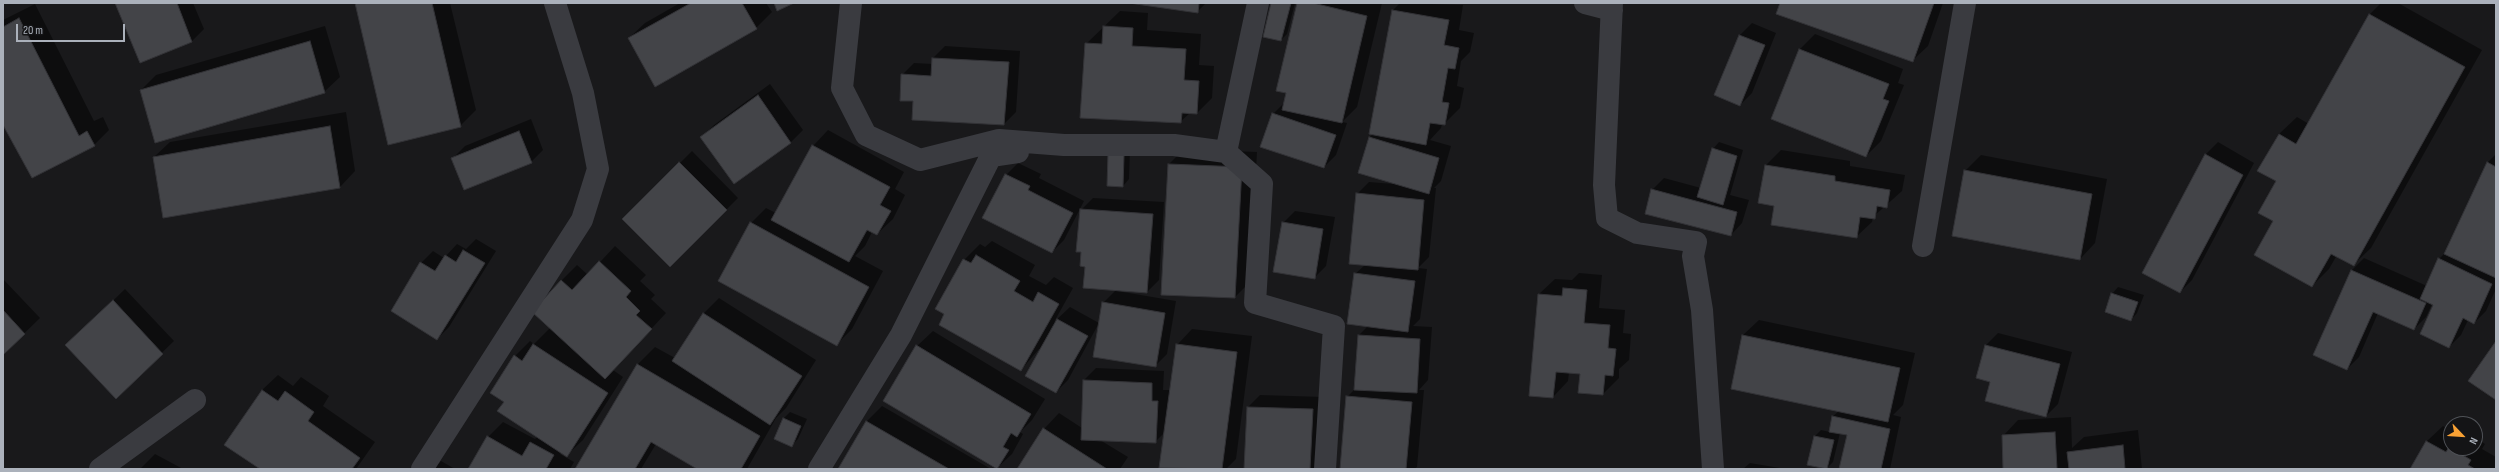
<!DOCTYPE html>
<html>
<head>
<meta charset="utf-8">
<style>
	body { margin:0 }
	#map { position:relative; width:2499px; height:472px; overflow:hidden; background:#19191b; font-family:"Sofia Sans Condensed",sans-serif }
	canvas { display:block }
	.frame { position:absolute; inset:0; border:4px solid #abb1bb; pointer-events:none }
	.north { position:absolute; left:2443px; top:416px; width:40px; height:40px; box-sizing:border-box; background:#141416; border:1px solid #505358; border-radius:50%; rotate:115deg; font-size:11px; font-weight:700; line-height:16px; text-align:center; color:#abb1bb }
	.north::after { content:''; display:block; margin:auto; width:14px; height:18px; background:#f8a134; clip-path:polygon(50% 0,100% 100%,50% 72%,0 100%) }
	.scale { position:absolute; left:16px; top:24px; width:109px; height:18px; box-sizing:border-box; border:2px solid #abb1bb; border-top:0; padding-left:5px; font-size:12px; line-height:14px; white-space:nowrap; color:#abb1bb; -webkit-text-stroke:3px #141416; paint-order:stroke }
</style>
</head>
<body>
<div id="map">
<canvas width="2499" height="472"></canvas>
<div class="frame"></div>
<div class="north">N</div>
<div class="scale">20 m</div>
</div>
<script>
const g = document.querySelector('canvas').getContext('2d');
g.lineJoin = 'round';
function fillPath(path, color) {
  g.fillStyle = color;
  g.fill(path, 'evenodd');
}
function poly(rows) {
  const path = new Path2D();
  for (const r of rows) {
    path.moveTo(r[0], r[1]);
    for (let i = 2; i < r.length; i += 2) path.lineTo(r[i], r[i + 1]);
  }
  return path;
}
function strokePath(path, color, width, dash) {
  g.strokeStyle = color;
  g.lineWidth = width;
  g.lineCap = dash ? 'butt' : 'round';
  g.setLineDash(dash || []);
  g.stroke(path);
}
fillPath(poly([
	[116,3,193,3,204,29,192,41,140,62],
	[356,3,450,3,476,110,460,126],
	[680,3,766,3,772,12,756,28,655,85,629,38,645,23],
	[1136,3,1206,3,1197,12],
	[1272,3,1295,3,1287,34,1281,40],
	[1298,3,1382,3,1357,107,1342,122,1347,123,1336,155,1324,167,1273,114,1285,102],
	[1400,3,1463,5,1459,30,1474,33,1470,52,1461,61,1457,86,1464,88,1460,108,1444,124,1442,124,1441,128,1430,140,1451,146,1441,181,1434,188,1436,188,1429,257,1418,268,1427,269,1420,319,1413,326,1432,327,1428,380,1419,390,1424,390,1417,467,1414,469,1341,469,1347,397,1355,389,1359,335,1368,326,1355,274,1365,265,1357,194,1369,182,1394,184,1369,138,1373,134,1370,134,1393,10],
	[1781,3,1943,3,1928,46,1912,61],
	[2381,3,2398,3,2482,50,2371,248,2353,265,2337,255,2329,269,2312,286,2274,221,2277,181,2259,171,2279,134,2297,117,2309,124,2370,14],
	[35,4,94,121,103,117,109,130,94,145,3,126,3,20],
	[1120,11,1148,13,1147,30,1201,34,1199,65,1214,66,1212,98,1197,113,1190,113,1180,122,1086,44],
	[1752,23,1776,33,1752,93,1740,105,1715,95,1740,35],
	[325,26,340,77,324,92,141,90,156,75],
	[1815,34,1903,69,1898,83,1904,85,1881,141,1866,156,1772,118,1800,49],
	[945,46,1020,51,1016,112,1004,124,914,100,902,75,914,63,933,64,933,58],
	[770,84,803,130,791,142,734,183,702,137,714,125],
	[346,112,355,171,340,187,164,217,154,157,170,142],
	[531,119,543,150,531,162,453,158,465,146],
	[828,130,904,172,895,189,905,195,893,219,877,234,872,232,865,246,855,256,883,271,852,329,837,344,751,223,766,208,776,213,813,146],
	[1719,142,1743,150,1730,195,1749,200,1742,223,1731,235,1652,190,1664,178,1701,188,1713,149],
	[2218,142,2254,163,2192,280,2180,292,2143,272,2206,154],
	[1130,149,1129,179,1123,186,1109,154],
	[1184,149,1257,152,1250,282,1235,297,1169,164],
	[1781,150,1850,161,1850,166,1905,175,1902,191,1873,217,1872,222,1856,237,1775,205,1766,165],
	[692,151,738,198,670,266,624,219],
	[2496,154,2496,289,2486,311,2474,323,2468,320,2461,335,2449,347,2434,305,2432,304,2426,317,2414,329,2378,313,2359,357,2347,369,2315,355,2352,270,2364,258,2427,286,2439,259,2445,253,2487,163],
	[1981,155,2107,179,2095,243,2080,259,1965,171],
	[1018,163,1041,174,1039,178,1084,201,1064,240,1052,252,1006,175],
	[1093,198,1164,202,1159,280,1147,292,1117,291,1176,301,1167,354,1155,366,1103,303,1116,290,1086,266,1082,251,1081,210],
	[1295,211,1335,217,1326,266,1314,278,1283,223],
	[476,239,496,251,449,327,437,339,421,263,433,251,444,258,457,244,466,249],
	[992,241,1035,265,1029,276,1046,285,1054,277,1073,288,1054,322,1070,307,1099,323,1068,380,1056,392,1041,350,1039,349,1021,370,946,313,964,260,980,244,985,247],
	[615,246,646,275,640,281,655,295,651,299,666,313,613,370,623,377,583,440,567,455,561,452,560,454,574,462,570,469,469,469,488,437,503,422,535,439,538,436,505,402,515,356,530,341,534,344,550,328,533,312,562,280,577,265,588,275],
	[491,438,527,458,526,460,491,440],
	[1579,273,1602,275,1599,308,1625,310,1623,333,1631,334,1629,360,1619,369,1619,378,1603,394,1581,373,1569,372,1568,381,1553,397,1539,294,1555,279,1572,280],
	[3,279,40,318,3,354],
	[2118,287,2144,295,2137,313,2131,320,2112,294],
	[125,289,174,341,116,397,79,334],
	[719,298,816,360,786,408,776,418,747,469,699,469,656,444,641,469,576,469,638,364,655,347,675,358,704,313],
	[1759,320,1915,353,1903,405,1893,415,1901,417,1890,469,1840,469,1848,434,1840,433,1833,462,1827,468,1815,436,1821,430,1830,432,1833,416,1839,411,1743,335],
	[1192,329,1252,336,1236,459,1226,469,1160,467,1165,432,1155,442,1100,440,1128,457,1120,469,1018,469,1044,429,1059,413,1082,428,1084,380,1096,368,1164,371,1163,390,1171,390,1177,345],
	[933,331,1045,399,1032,420,1020,432,1023,434,1012,454,996,469,885,401,917,346],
	[1998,333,2072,352,2058,404,2046,416,1991,381,1977,378,1986,345],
	[278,375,293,386,301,377,329,396,323,406,375,442,356,469,261,469,262,390],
	[1260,395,1324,397,1316,469,1245,469,1248,407],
	[882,406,991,469,839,469,867,421],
	[790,412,807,419,798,439,792,445,775,438,784,418],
	[2071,417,2072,448,2084,437,2138,430,2142,469,2004,469,2003,436,2018,420],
	[2443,426,2451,431,2451,448,2475,448,2475,438,2485,444,2482,449,2496,457,2496,469,2411,469,2427,441],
	[155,454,183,469,140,469],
	[441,461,455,469,434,469],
	[1750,463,1786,469,1743,469]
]), '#0007');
const building = poly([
	[115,3,177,3,192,42,140,63,115,3],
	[355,3,432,3,461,127,388,145,355,3],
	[691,3,742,3,757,29,655,87,628,38,691,3],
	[774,3,794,3,777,11,774,3],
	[1129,3,1199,3,1198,13,1129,3],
	[1271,3,1291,3,1281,41,1263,37,1271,3],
	[1297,3,1313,3,1367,16,1342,123,1282,110,1286,93,1276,91,1297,3],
	[1780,3,1934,3,1913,62,1776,14,1780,3],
	[1392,10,1449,20,1444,45,1459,48,1455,69,1448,68,1442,102,1449,103,1445,125,1430,123,1426,145,1369,134,1392,10],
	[2369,14,2465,67,2354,266,2331,254,2312,287,2254,255,2273,221,2258,213,2276,181,2257,171,2279,134,2296,144,2369,14],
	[19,18,79,136,87,131,95,146,32,178,3,125,3,27,19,18],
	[1103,26,1133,28,1132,46,1186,49,1184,80,1199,81,1197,114,1182,113,1181,123,1080,118,1085,43,1102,44,1103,26],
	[1739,35,1765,45,1740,106,1714,95,1739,35],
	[310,41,325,93,155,143,140,90,310,41],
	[1799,49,1889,84,1883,99,1889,101,1866,157,1771,119,1799,49],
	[932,58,1009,62,1004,125,912,120,913,101,900,101,901,74,931,76,932,58],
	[758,95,791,143,734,184,700,137,758,95],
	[1272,113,1336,135,1324,168,1260,147,1272,113],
	[330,126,340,188,163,218,153,157,330,126],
	[519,131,532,163,464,190,451,158,519,131],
	[1369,137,1439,158,1429,194,1358,173,1369,137],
	[812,145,890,187,880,205,891,211,877,235,867,230,849,262,771,220,812,145],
	[1712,148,1737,156,1723,205,1697,197,1712,148],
	[1108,154,1124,155,1123,187,1107,186,1108,154],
	[2205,154,2243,175,2180,293,2142,273,2205,154],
	[679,162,727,210,670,267,622,219,679,162],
	[2487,162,2496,167,2496,278,2444,254,2487,162],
	[1168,164,1242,167,1235,298,1161,295,1168,164],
	[1765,165,1835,176,1835,181,1890,190,1887,208,1877,206,1875,219,1860,217,1857,238,1771,225,1774,206,1758,203,1765,165],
	[1964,170,2092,194,2080,260,1952,236,1964,170],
	[1005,174,1030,186,1028,190,1073,213,1052,253,982,218,1005,174],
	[1651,189,1737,212,1731,236,1645,214,1651,189],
	[1356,193,1424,200,1418,270,1349,264,1356,193],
	[1080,209,1153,214,1147,293,1083,288,1085,267,1080,266,1081,252,1076,252,1080,209],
	[750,222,869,287,837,346,718,281,750,222],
	[1282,222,1323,229,1315,279,1273,272,1282,222],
	[463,250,485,263,437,340,391,311,420,262,435,271,445,255,456,262,463,250],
	[976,255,1020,281,1014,291,1033,302,1038,292,1059,304,1021,371,939,325,944,314,935,309,963,259,971,263,976,255],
	[2438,258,2492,284,2474,324,2463,318,2449,348,2420,334,2433,305,2420,299,2438,258],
	[599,261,631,291,626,297,640,311,636,315,652,329,605,379,532,312,561,280,572,290,599,261],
	[2351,270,2426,303,2414,330,2373,312,2347,370,2313,355,2351,270],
	[1354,273,1415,281,1408,332,1347,324,1354,273],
	[1563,288,1587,290,1584,323,1610,325,1608,348,1616,349,1613,376,1605,375,1603,395,1578,393,1580,374,1556,372,1553,398,1529,396,1538,294,1562,296,1563,288],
	[2111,293,2138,302,2131,321,2105,312,2111,293],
	[113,300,163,354,116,399,65,345,113,300],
	[1102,302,1165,313,1156,367,1093,357,1102,302],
	[3,310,25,334,3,355,3,310],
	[703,313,802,376,770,425,672,361,703,313],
	[1057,319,1088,336,1056,393,1025,376,1057,319],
	[1358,335,1420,339,1417,393,1354,390,1358,335],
	[1742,335,1900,368,1888,422,1731,389,1742,335],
	[2496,341,2496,400,2468,381,2496,341],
	[533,344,608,393,567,457,497,411,504,402,490,393,514,355,522,361,533,344],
	[1176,344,1237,352,1222,469,1159,468,1176,344],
	[916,345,1031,414,1017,437,1011,433,1003,447,1009,450,997,469,883,401,916,345],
	[1985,345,2060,364,2046,417,1985,401,1990,382,1976,378,1985,345],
	[637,364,760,436,741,469,697,469,651,442,635,469,575,469,637,364],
	[1083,380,1152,383,1152,401,1158,401,1156,443,1081,440,1083,380],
	[262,390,278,401,285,391,314,412,308,421,360,458,352,469,260,469,224,445,262,390],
	[1346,396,1412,402,1406,469,1340,469,1346,396],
	[1247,407,1313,409,1310,469,1244,469,1247,407],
	[1832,416,1890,429,1881,469,1839,469,1847,435,1829,432,1832,416],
	[783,418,801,426,792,447,774,439,783,418],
	[866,421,949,469,838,469,866,421],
	[1043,428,1107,469,1017,469,1043,428],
	[2055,432,2057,469,2003,469,2002,435,2055,432],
	[487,436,522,456,530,442,554,455,546,469,468,469,487,436],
	[1814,436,1834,440,1827,469,1807,465,1814,436],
	[2426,441,2446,452,2449,447,2471,460,2468,465,2475,469,2410,469,2426,441],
	[2123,445,2125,469,2069,469,2067,452,2123,445]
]);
fillPath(building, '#434448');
strokePath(building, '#333337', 1);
strokePath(poly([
	[851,3,842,88,866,135,920,160,999,140,1064,145,1174,145,1226,152,1258,3],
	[1585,3,1612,10],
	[1612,3,1604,185,1607,218,1637,233,1696,242,1693,256,1702,310,1713,469],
	[1226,152,1262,184,1255,303,1334,326,1325,469],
	[1923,246,1965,3],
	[100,469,195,400],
	[422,469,582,220,598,169,583,93,555,3],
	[819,469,901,335,991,156,1018,152]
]), '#3a3b40', 22);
</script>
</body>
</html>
